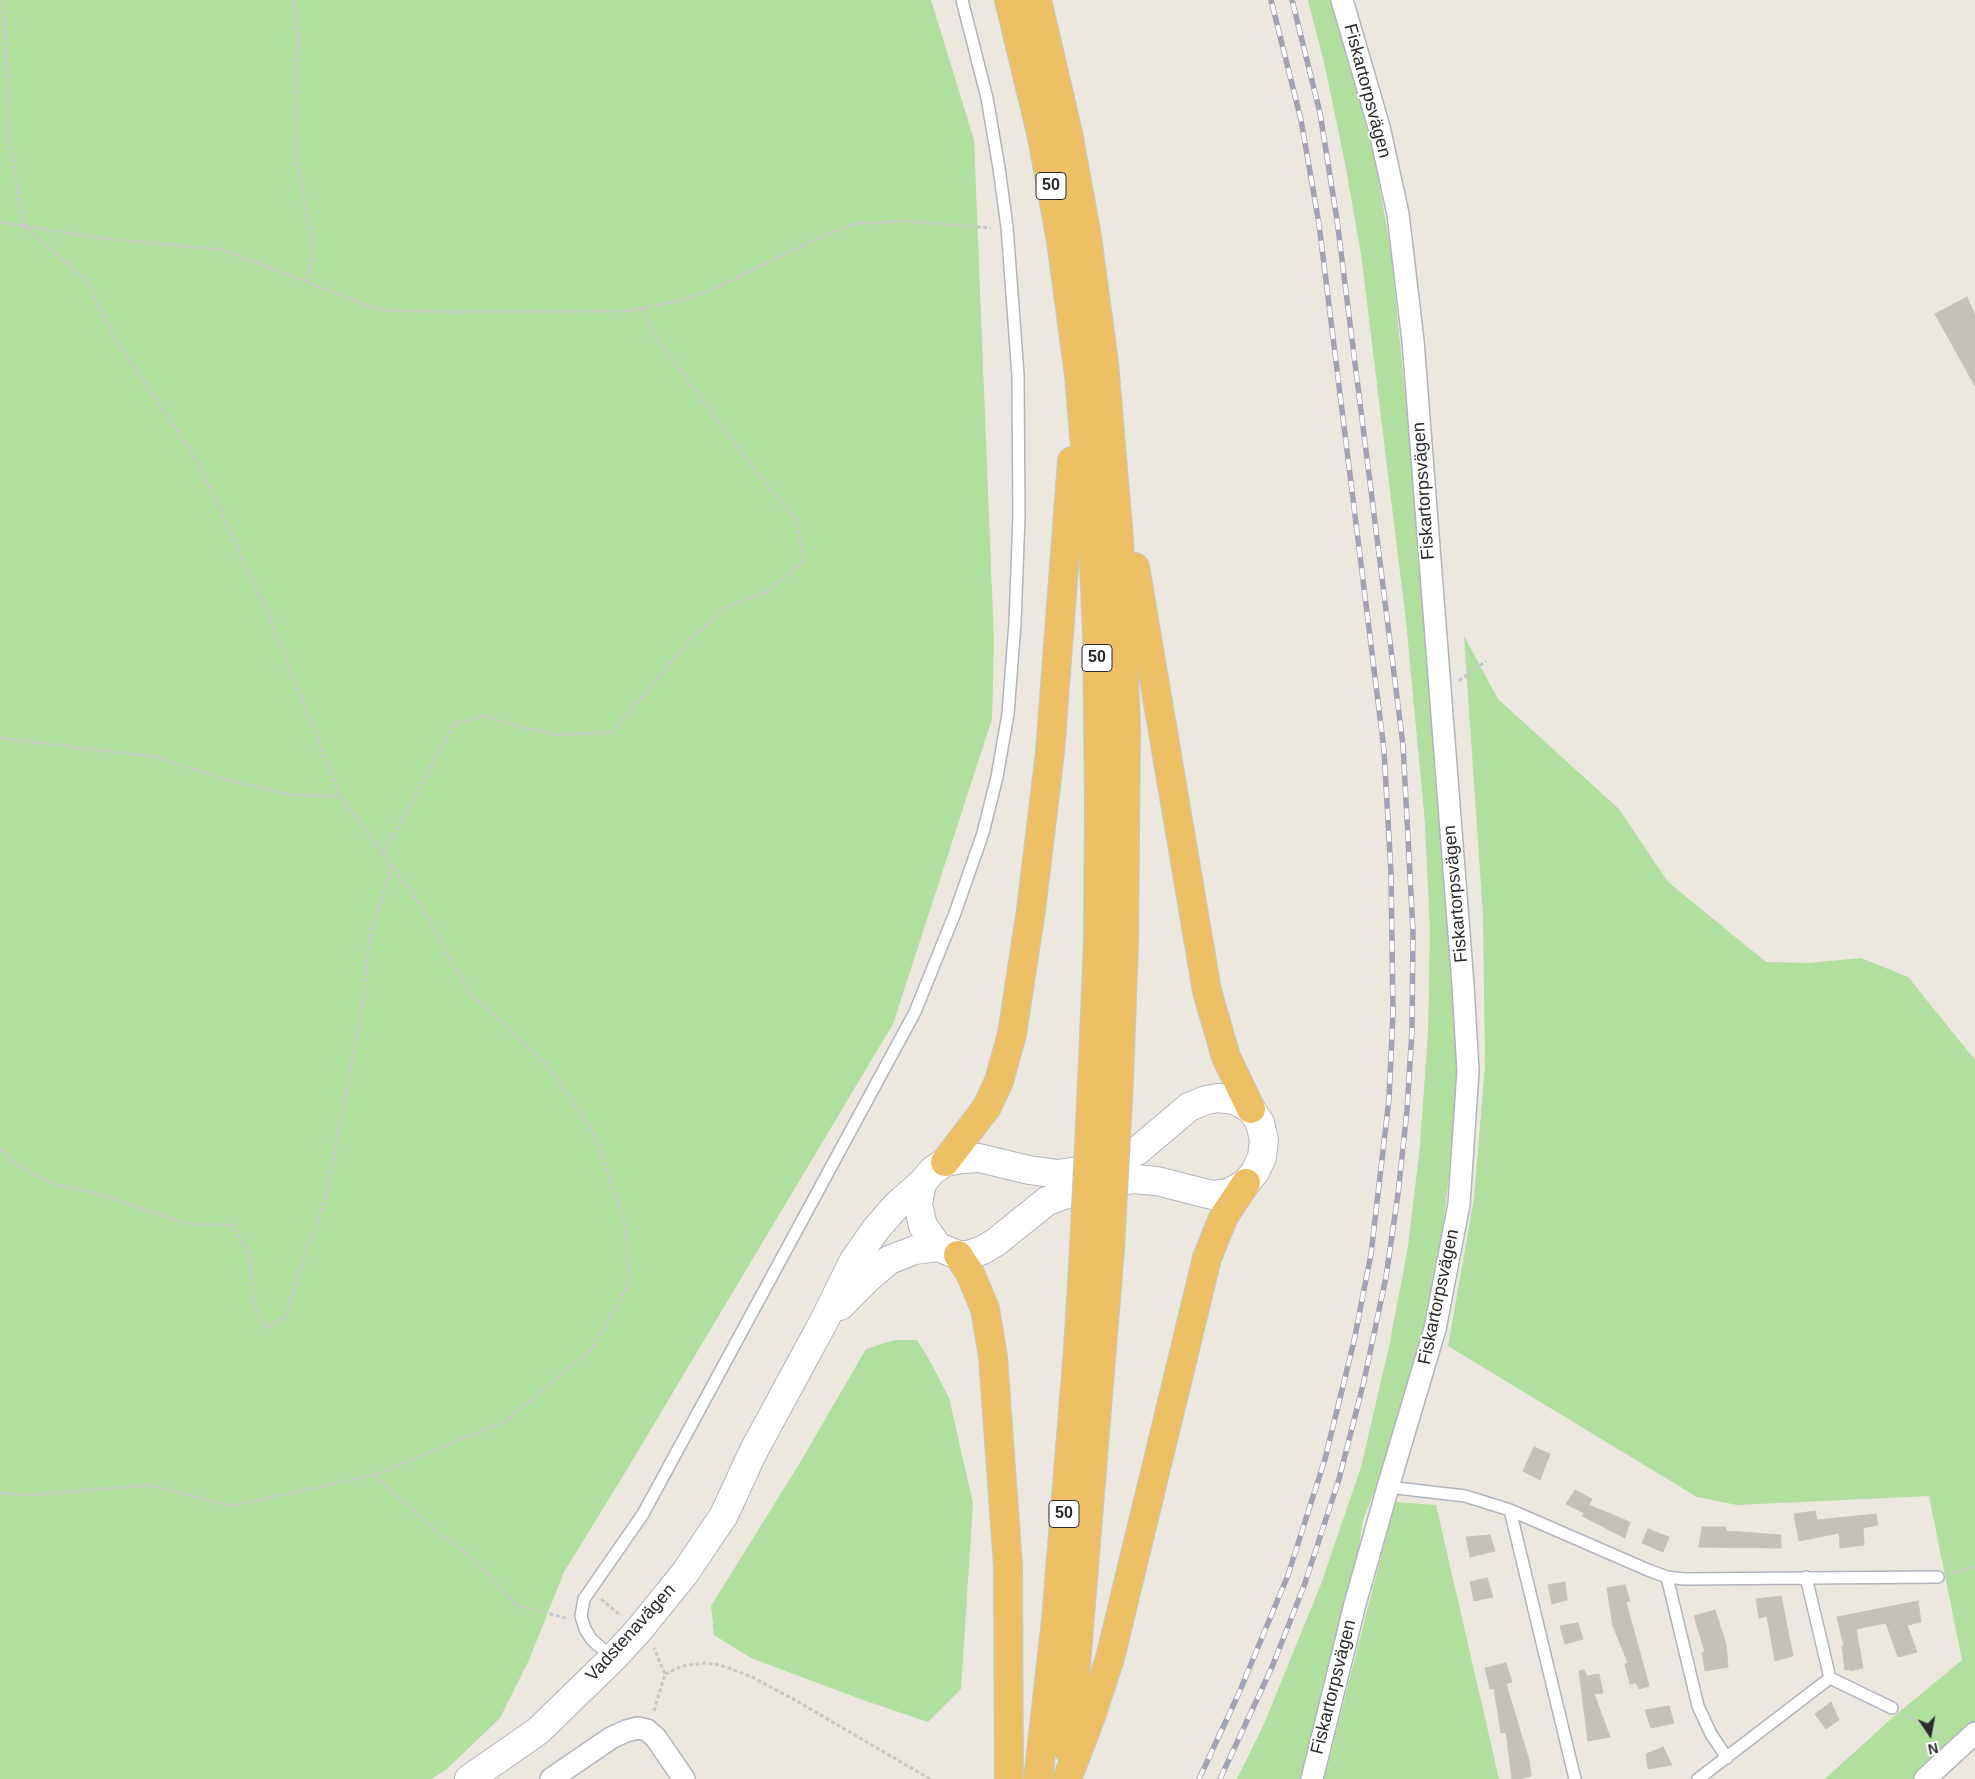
<!DOCTYPE html>
<html>
<head>
<meta charset="utf-8">
<style>
	body { margin:0 }
	#map { position:relative; width:1975px; height:1779px; overflow:hidden; background:#ece7df; font-family:Helvetica,sans-serif }
	canvas { display:block }
	.north { position:absolute; left:1905px; top:1709px; width:50px; height:50px; -webkit-text-stroke:4px #fff; paint-order:stroke; rotate:168deg; font-size:14px; font-weight:700; line-height:20px; text-align:center; color:#2b2b2b }
	.north::after { content:''; display:block; margin:auto; width:18px; height:22px; background:#2b2b2b; clip-path:polygon(50% 0,100% 100%,50% 72%,0 100%) }
</style>
</head>
<body>
<div id="map">
<canvas width="1975" height="1779"></canvas>
<div class="north">N</div>
</div>
<script>
const g = document.querySelector('canvas').getContext('2d');
g.lineJoin = 'round';
function fillPath(path, color) {
  g.fillStyle = color;
  g.fill(path, 'evenodd');
}
function poly(rows) {
  const path = new Path2D();
  for (const r of rows) {
    path.moveTo(r[0], r[1]);
    for (let i = 2; i < r.length; i += 2) path.lineTo(r[i], r[i + 1]);
  }
  return path;
}
function strokePath(path, color, width, dash) {
  g.strokeStyle = color;
  g.lineWidth = width;
  g.lineCap = dash ? 'butt' : 'round';
  g.setLineDash(dash || []);
  g.stroke(path);
}
function drawText(font, color, halo, rows, align = 'center') {
  g.font = font + ' Helvetica,sans-serif';
  g.lineWidth = 4;
  g.setLineDash([]);
  g.textBaseline = 'middle';
  g.strokeStyle = halo;
  g.fillStyle = color;
  for (const [text, x, y, turn = 0] of rows) {
    g.save();
    g.translate(x, y);
    g.rotate((+turn || 0) * Math.PI / 180);
    g.textAlign = isNaN(turn) ? turn : align;
    if (halo) g.strokeText(text, 0, 0);
    g.fillText(text, 0, 0);
    g.restore();
  }
}
fillPath(poly([
	[0,0,931,0,974,140,994,642,992,719,893,1024,623,1476,564,1572,529,1660,500,1718,448,1768,432,1779,0,1779],
	[1308,0,1331,0,1351,58,1375,160,1391,252,1412,465,1456,984,1457,1091,1450,1167,1438,1270,1425,1329,1393,1444,1363,1520,1354,1578,1302,1779,1237,1779,1264,1724,1321,1584,1361,1467,1389,1347,1408,1247,1420,1146,1428,1033,1430,931,1425,823,1406,621,1361,254,1345,163,1324,62],
	[1464,636,1498,699,1619,809,1668,882,1766,962,1809,963,1861,958,1908,977,1975,1060,1975,1729,1919,1779,1825,1779,1892,1718,1962,1660,1929,1496,1737,1505,1697,1497,1448,1346,1474,1198,1485,1065,1483,915],
	[894,1340,917,1340,930,1361,949,1398,973,1503,961,1689,928,1722,866,1701,751,1658,714,1635,711,1606,801,1461,866,1349],
	[1395,1502,1436,1505,1499,1779,1324,1779]
]), '#b0df9f');
const building = poly([
	[1967,297,1975,315,1975,386,1935,314,1967,297],
	[1534,1447,1550,1454,1540,1480,1523,1471,1534,1447],
	[1575,1490,1592,1499,1589,1505,1630,1522,1625,1538,1582,1516,1584,1513,1566,1504,1575,1490],
	[1815,1511,1817,1520,1876,1514,1878,1525,1863,1528,1864,1545,1840,1548,1839,1533,1799,1541,1794,1514,1815,1511],
	[1702,1527,1726,1527,1726,1531,1781,1535,1781,1548,1699,1547,1702,1527],
	[1648,1529,1669,1537,1663,1552,1642,1543,1648,1529],
	[1490,1535,1495,1551,1470,1557,1466,1537,1490,1535],
	[1487,1578,1493,1597,1474,1601,1470,1582,1487,1578],
	[1565,1582,1567,1600,1552,1604,1548,1585,1565,1582],
	[1625,1585,1630,1601,1626,1602,1649,1686,1639,1689,1636,1683,1630,1684,1625,1664,1628,1663,1613,1626,1607,1588,1625,1585],
	[1781,1596,1793,1656,1775,1661,1767,1616,1759,1618,1756,1599,1781,1596],
	[1918,1601,1921,1622,1907,1625,1917,1652,1898,1657,1886,1623,1856,1629,1863,1668,1850,1671,1850,1669,1845,1670,1842,1646,1844,1646,1837,1617,1918,1601],
	[1715,1610,1726,1644,1728,1667,1705,1671,1702,1652,1705,1652,1694,1616,1715,1610],
	[1578,1623,1583,1639,1565,1644,1560,1626,1578,1623],
	[1506,1663,1512,1682,1506,1684,1529,1760,1531,1776,1519,1779,1512,1779,1506,1732,1501,1733,1494,1688,1490,1689,1485,1668,1506,1663],
	[1584,1670,1587,1676,1599,1674,1603,1693,1594,1694,1610,1737,1588,1741,1579,1671,1584,1670],
	[1831,1702,1839,1720,1826,1729,1815,1714,1831,1702],
	[1669,1706,1674,1723,1651,1728,1645,1710,1669,1706],
	[1663,1747,1672,1765,1648,1769,1646,1754,1663,1747]
]);
fillPath(building, '#c5c1ba');
strokePath(building, '#c7c3b8', 1);
const service = poly([
	[1388,1487,1465,1496,1510,1510,1648,1570,1667,1577,1684,1579,1938,1577],
	[1510,1510,1575,1779],
	[1667,1577,1698,1706,1711,1734,1727,1758],
	[1806,1577,1830,1678],
	[613,1658,592,1640,585,1629,581,1616,584,1599,643,1514,915,1012,955,913,983,833,997,777,1008,714,1015,623,1019,516,1018,375,1007,227,999,168,987,98,962,0],
	[1698,1779,1830,1678,1892,1708]
]);
const minor = poly([
	[551,1779,611,1738,626,1731,638,1728,647,1730,656,1738,684,1779],
	[1312,1779,1355,1604,1388,1487,1435,1329,1459,1204,1468,1071,1463,985,1413,341,1398,214,1379,127,1342,0],
	[1925,1779,1975,1733]
]);
const secondary = poly([
	[1218,1098,1235,1100,1251,1109,1260,1123,1264,1140,1262,1157,1255,1172,1246,1183,1229,1193,1212,1195,1157,1181,1133,1179,1090,1186,1047,1201,996,1242,983,1250,968,1255,958,1255,938,1247,923,1226,918,1204,922,1183,932,1171,945,1162,963,1159,979,1158,1029,1170,1058,1174,1091,1169,1118,1162,1137,1151,1189,1107,1206,1100,1218,1098],
	[840,1306,867,1279,889,1260,915,1250,938,1247],
	[469,1779,538,1731,613,1658,638,1631,685,1573,724,1515,753,1452,823,1323,853,1262,876,1229,897,1205,922,1183]
]);
const trunk = poly([
	[1009,0,1042,137,1061,241,1079,375,1093,543,1097,632,1099,803,1098,942,1092,1083],
	[1037,0,1068,133,1087,237,1104,363,1119,540,1126,730,1124,942,1119,1080],
	[1135,567,1207,991,1226,1057,1251,1109],
	[945,1162,987,1107,999,1081,1012,1034,1031,910,1050,752,1072,461],
	[958,1255,970,1273,985,1309,993,1357,1008,1566,1009,1779],
	[1069,1750,1110,1249],
	[1038,1779,1056,1620,1078,1350,1084,1249],
	[1067,1779,1090,1719,1110,1658,1207,1258,1224,1216,1246,1183]
]);
strokePath(service, '#b2b4be', 14);
strokePath(minor, '#b2b4be', 24);
strokePath(secondary, '#b2b4be', 30);
strokePath(trunk, '#c8c8c8', 30);
strokePath(poly([
	[293,0,299,41,295,73,296,155,312,241,308,282],
	[0,222,100,238,223,250,380,310,455,312,626,311,679,301,714,289,814,240,853,224,903,221,991,228],
	[1459,681,1486,661],
	[0,738,156,757,227,780,292,795,340,796],
	[384,853,455,723,485,716,516,726,558,735,612,732,690,640,726,607,769,591,804,561,796,519,758,474,656,338,642,308],
	[0,1149,11,1161,52,1184,96,1193,188,1224,232,1225,250,1254,253,1303,266,1328,286,1317,299,1272,326,1196,362,1009,370,935,392,865],
	[374,1475,428,1524,477,1562,516,1605,566,1618],
	[0,1493,29,1495,150,1485,230,1506,374,1475,504,1422,592,1349,630,1281,625,1223,595,1135,547,1065,469,992,420,904,340,796,268,614,197,460,111,332,86,280,24,226,9,140,4,0],
	[1953,1573,1975,1567],
	[601,1599,621,1616],
	[665,1674,682,1666,705,1663,720,1665,734,1670,752,1677,795,1700,930,1779],
	[654,1711,665,1674,654,1648],
	[1906,1715,1942,1734]
]), '#c8c8c8', 3, [4, 2.5]);
strokePath(service, '#fff', 11);
strokePath(minor, '#fff', 21);
strokePath(secondary, '#fff', 28);
strokePath(trunk, '#eec065', 28);
const rail = poly([
	[1199,1779,1239,1693,1288,1575,1325,1459,1354,1341,1371,1254,1389,1099,1393,1013,1391,873,1384,750,1319,224,1301,120,1271,0],
	[1220,1779,1272,1667,1304,1586,1339,1479,1364,1381,1386,1277,1398,1194,1407,1110,1412,1031,1413,931,1403,745,1337,220,1320,113,1292,0]
]);
strokePath(rail, '#a1a3b4', 5.5);
strokePath(rail, '#fff', 4, [11]);
const trunkBridge = poly([
	[1084,1249,1092,1083],
	[1110,1249,1119,1080]
]);
strokePath(trunkBridge, '#c8c8c8', 30, []);
strokePath(trunkBridge, '#eec065', 28);
for (const [x, y, w] of [
	[1051,186,30],
	[1097,658,30],
	[1064,1514,30]
]) {
  const box = new Path2D();
  box.roundRect(x - w / 2, y - 13.5, w, 27, 4);
  g.fillStyle = '#fff';
  g.fill(box);
  strokePath(box, '#2b2b2b', 1);
}
drawText('bold 16px', '#2b2b2b', null, [
	["50",1051,186],
	["50",1097,658],
	["50",1064,1514]
]);
drawText('18px', '#2b2b2b', '#fff', [
	["Fiskartorpsvägen",1367,91,75],
	["Fiskartorpsvägen",1424,491,-94],
	["Fiskartorpsvägen",1456,894,-95],
	["Fiskartorpsvägen",1439,1297,-78],
	["Vadstenavägen",631,1633,-48],
	["Fiskartorpsvägen",1334,1687,-76]
]);
</script>
</body>
</html>
